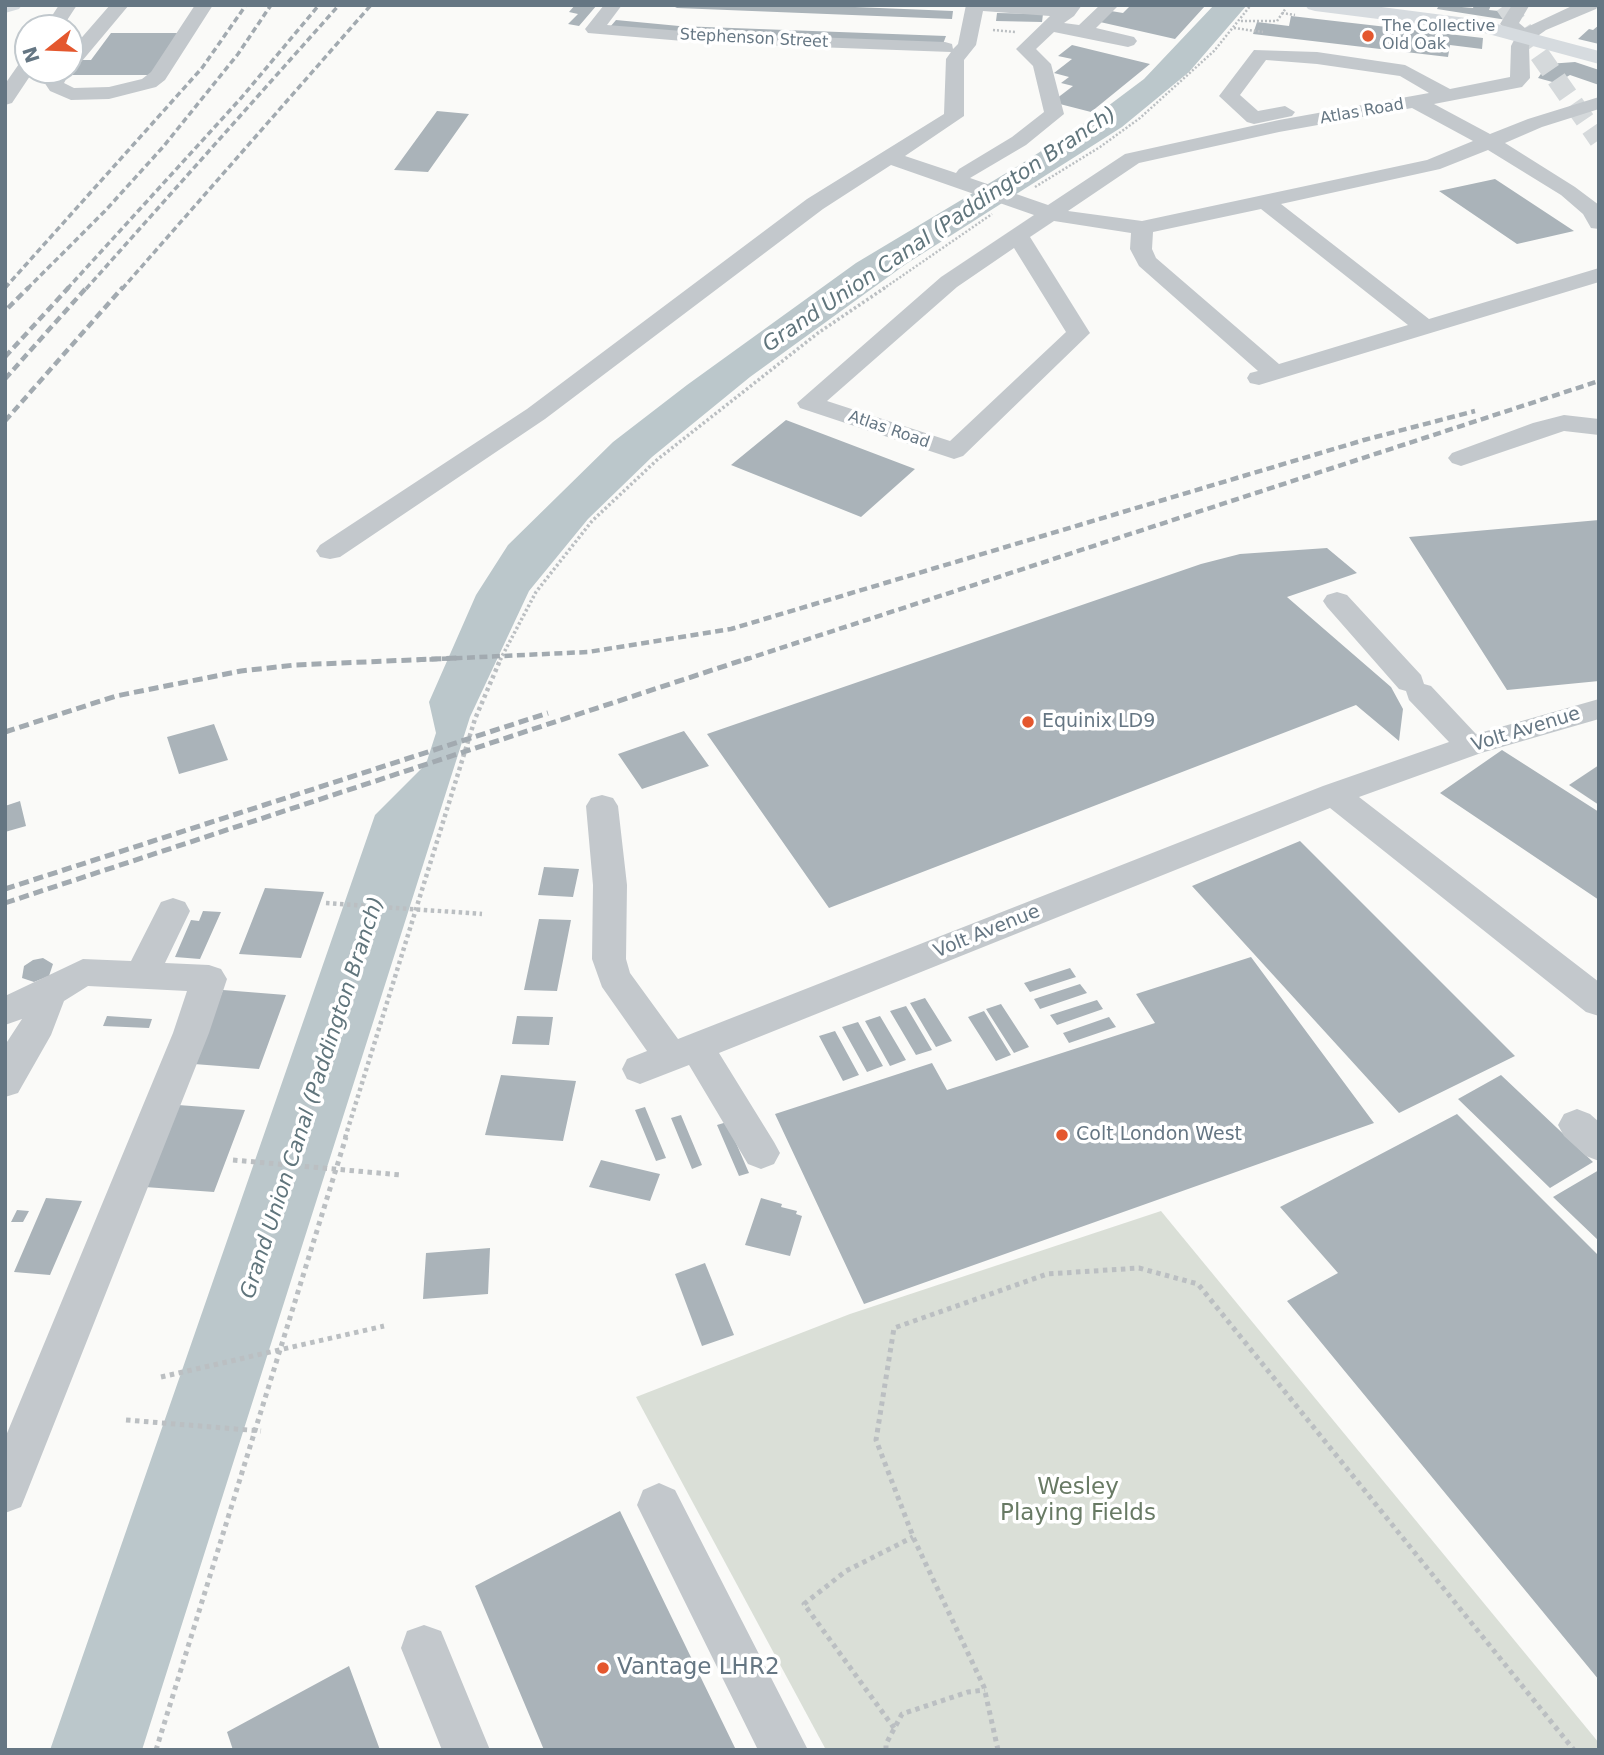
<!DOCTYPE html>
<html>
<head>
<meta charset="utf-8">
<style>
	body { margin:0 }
	#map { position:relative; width:1604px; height:1755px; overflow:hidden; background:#fafaf8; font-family:"DejaVu Sans",sans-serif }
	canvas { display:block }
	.frame { position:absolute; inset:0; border:7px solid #657683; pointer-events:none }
	.north { position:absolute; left:14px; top:14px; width:70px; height:70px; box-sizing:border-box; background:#fff; border:2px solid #c1c8cd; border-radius:50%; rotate:252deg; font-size:19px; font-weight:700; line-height:28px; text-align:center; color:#657683 }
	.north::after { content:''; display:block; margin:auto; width:24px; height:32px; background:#e4572e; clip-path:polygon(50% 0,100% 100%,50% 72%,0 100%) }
</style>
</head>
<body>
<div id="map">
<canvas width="1604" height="1755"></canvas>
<div class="frame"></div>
<div class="north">N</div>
</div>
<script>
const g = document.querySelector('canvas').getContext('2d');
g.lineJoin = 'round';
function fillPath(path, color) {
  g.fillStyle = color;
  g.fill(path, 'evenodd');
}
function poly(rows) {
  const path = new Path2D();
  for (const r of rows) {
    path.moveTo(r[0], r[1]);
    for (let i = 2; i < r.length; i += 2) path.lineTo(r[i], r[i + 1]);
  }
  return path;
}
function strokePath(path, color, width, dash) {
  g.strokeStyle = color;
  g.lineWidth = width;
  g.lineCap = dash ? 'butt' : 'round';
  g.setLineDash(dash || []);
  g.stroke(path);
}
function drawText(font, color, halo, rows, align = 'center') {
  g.font = font + ' "DejaVu Sans",sans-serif';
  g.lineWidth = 7;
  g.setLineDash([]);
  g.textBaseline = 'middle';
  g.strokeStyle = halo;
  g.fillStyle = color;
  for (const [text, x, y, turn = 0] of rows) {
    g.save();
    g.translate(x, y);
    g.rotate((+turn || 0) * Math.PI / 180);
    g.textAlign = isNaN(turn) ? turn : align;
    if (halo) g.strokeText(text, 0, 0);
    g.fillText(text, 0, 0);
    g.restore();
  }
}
fillPath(poly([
	[1161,1211,1599,1743,1599,1750,826,1750,636,1397,850,1314]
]), '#dadfd7');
fillPath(poly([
	[1214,5,1247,5,1189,72,1122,127,906,264,750,377,652,457,588,519,529,591,470,717,142,1750,50,1750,375,815,426,764,436,733,429,702,476,595,508,545,613,442,687,385,856,263,1018,166,1088,121,1144,79]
]), '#bbc7cb');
fillPath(poly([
	[575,5,597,5,579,26,568,24,578,14,569,12],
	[671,5,806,5,953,11,952,19,677,8],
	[1131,5,1202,5,1205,6,1175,39,1100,22,1111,11,1123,13],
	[1439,5,1473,8,1474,5,1491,5,1489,10,1509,12,1507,20,1437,9],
	[997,13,1043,14,1042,22,996,21],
	[1291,16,1483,38,1482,49,1450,45,1448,57,1253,34,1257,22,1289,26],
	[616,20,679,26,946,36,943,44,732,35,610,27],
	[1599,25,1599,44,1578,39,1589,29,1593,30],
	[111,33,178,33,151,75,66,75,76,60,91,60],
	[1072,45,1150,64,1091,112,1052,102,1073,86,1061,83,1069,77,1054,73,1072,59,1058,56],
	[1575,62,1599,70,1599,85,1570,75,1556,83,1538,78,1548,64],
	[437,111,469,114,428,172,394,170],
	[1495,179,1574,231,1517,244,1439,191],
	[786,420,915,469,861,517,731,465],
	[1599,520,1599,681,1507,690,1409,537],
	[1327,548,1357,573,1287,597,1391,687,1403,709,1399,741,1356,705,829,908,707,734,1201,564,1240,554],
	[214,724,228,760,179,774,167,737],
	[684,731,709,766,642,789,618,754],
	[1502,750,1599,812,1599,900,1440,793],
	[1599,765,1599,805,1569,785],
	[20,801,26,826,5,832,5,806],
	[1300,841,1515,1056,1399,1113,1192,886],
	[544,867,579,869,573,897,538,895],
	[265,888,324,892,301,958,239,954],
	[203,911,221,912,200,959,175,957,191,920,199,921],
	[539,919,571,920,557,991,524,990],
	[1251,957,1374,1123,864,1304,775,1114,932,1063,947,1090,1155,1023,1136,994],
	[43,958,53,964,49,976,34,982,22,978,24,966,33,960],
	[1070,968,1076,977,1030,992,1024,983],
	[1080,984,1087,993,1040,1009,1034,999],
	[223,990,286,995,259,1069,194,1064],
	[925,998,952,1041,936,1047,910,1003],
	[1097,1000,1103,1009,1057,1025,1050,1015],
	[1001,1004,1029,1047,1014,1053,986,1009],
	[906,1006,932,1050,916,1055,890,1011],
	[984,1011,1011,1055,996,1061,968,1017],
	[107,1016,152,1019,149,1028,103,1026],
	[517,1016,553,1017,549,1045,512,1044],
	[880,1016,906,1060,890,1066,865,1021],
	[1109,1017,1116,1027,1069,1043,1063,1033],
	[858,1022,883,1066,867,1072,842,1027],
	[835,1031,859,1075,843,1081,819,1036],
	[501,1075,576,1081,563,1141,485,1135],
	[1501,1075,1593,1162,1550,1188,1458,1099],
	[178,1105,245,1110,214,1192,145,1187],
	[645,1107,666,1158,656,1161,635,1110],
	[1457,1114,1599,1256,1599,1680,1287,1301,1338,1273,1280,1207],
	[681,1115,702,1165,692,1169,671,1118],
	[727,1122,749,1173,739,1176,717,1125],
	[601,1160,660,1174,650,1201,589,1187],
	[1599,1170,1599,1241,1553,1197],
	[46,1198,82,1201,50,1275,14,1272],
	[761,1198,782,1204,781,1207,797,1211,796,1214,802,1216,790,1256,745,1245],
	[17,1210,29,1211,23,1222,11,1222],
	[490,1248,488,1294,423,1299,426,1253],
	[705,1263,734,1335,702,1346,675,1274],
	[620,1511,736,1750,544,1750,475,1586],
	[349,1666,380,1750,233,1750,227,1732]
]), '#aab3b9');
strokePath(poly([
	[1505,5,1599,140]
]), '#d5d9db', 20, [20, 10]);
strokePath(poly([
	[1282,13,1295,15],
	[1241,21,1277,21,1286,8],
	[1234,28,1263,32],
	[993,30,1015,32],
	[1035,187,1100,147,1140,118,1214,51,1251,5],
	[883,289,992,214]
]), '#bbbfc2', 2.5, [2, 2]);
strokePath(poly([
	[500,660,536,592,592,521,658,459,818,333,886,287]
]), '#bbbfc2', 3.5, [2.5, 2.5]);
strokePath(poly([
	[326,903,482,914],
	[345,1138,475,719,501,658]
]), '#bbbfc2', 4.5, [3.5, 3.5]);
strokePath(poly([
	[233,1160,401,1175],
	[161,1377,384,1326],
	[126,1420,261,1431],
	[894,1728,804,1604,846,1571,913,1537],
	[156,1750,346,1137],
	[886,1750,886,1744,902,1714,968,1692,985,1690],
	[998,1750,984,1687,914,1539,876,1440,894,1328,1047,1274,1139,1268,1198,1284,1574,1750]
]), '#bbbfc2', 5, [4.5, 4.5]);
fillPath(poly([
	[59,5,77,5,62,28,44,28,59,5],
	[110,5,129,5,77,67,72,68,64,83,74,88,109,87,142,79,151,72,195,5,213,5,165,80,156,87,109,99,71,100,50,91,44,82,47,78,54,70,70,70,70,51,110,5],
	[604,5,622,5,607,25,707,33,945,42,952,44,953,49,958,44,966,5,1082,5,1074,16,1064,23,1079,25,1100,5,1119,5,1096,28,1134,37,1137,41,1134,45,1128,47,1054,32,1036,49,1051,64,1064,114,1026,145,970,178,1048,205,1125,154,1279,120,1429,93,1400,76,1317,64,1266,60,1240,95,1258,111,1285,106,1295,112,1292,116,1254,124,1247,122,1219,96,1254,50,1317,52,1405,65,1450,89,1510,77,1511,46,1515,38,1500,24,1512,5,1529,6,1519,23,1525,28,1574,5,1599,5,1596,9,1546,30,1532,40,1529,46,1530,78,1522,87,1434,104,1490,134,1528,119,1599,97,1599,109,1542,127,1505,143,1575,187,1599,205,1599,229,1591,228,1583,214,1561,195,1488,150,1440,169,1281,204,1429,319,1599,268,1599,282,1259,385,1250,383,1247,378,1250,373,1258,371,1139,266,1130,249,1131,233,1054,221,1030,237,1090,333,963,456,954,459,800,408,797,403,941,277,1034,215,891,165,823,209,545,419,340,557,330,559,320,557,316,551,320,545,527,409,807,199,944,114,946,59,951,52,707,43,588,33,585,29,604,5],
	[983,11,1050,16,1016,49,1033,66,1044,112,1012,137,959,169,956,173,905,156,964,116,964,60,976,45,983,11],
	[1412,108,1473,141,1427,160,1142,221,1068,211,1139,163,1279,132,1412,108],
	[1261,209,1408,325,1279,364,1156,258,1152,249,1153,232,1261,209],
	[1014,248,1066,332,950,441,827,401,957,287,1014,248],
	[28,59,28,70,34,70,12,103,5,105,5,84,21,61,28,59],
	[1564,415,1599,419,1599,435,1564,431,1461,466,1452,463,1448,458,1452,453,1533,423,1564,415],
	[1337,592,1347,595,1421,675,1424,684,1431,686,1476,734,1599,699,1599,719,1481,753,1359,797,1599,982,1599,1016,1586,1012,1330,808,719,1053,774,1142,780,1153,774,1164,761,1169,748,1164,689,1065,640,1084,627,1079,622,1069,627,1059,647,1051,602,987,592,959,593,885,586,806,591,798,602,795,613,798,618,806,627,885,626,959,630,973,678,1039,1323,786,1449,742,1409,700,1406,691,1399,689,1327,607,1323,601,1327,595,1337,592],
	[173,898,185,902,190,911,165,963,209,965,221,969,227,979,209,1033,27,1492,21,1507,5,1513,5,1438,173,1033,187,991,88,986,64,1001,51,1035,18,1093,5,1097,5,1045,22,1019,5,1025,5,996,83,959,131,961,161,902,173,898],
	[1577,1109,1590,1114,1599,1122,1599,1161,1586,1156,1564,1136,1558,1125,1564,1114,1577,1109],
	[659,1483,675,1490,808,1750,758,1750,637,1505,643,1490,659,1483],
	[424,1625,441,1631,490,1750,442,1750,401,1648,407,1631,424,1625]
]), '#c3c8cc');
fillPath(poly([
	[5,5,22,5,19,9,5,13,5,5],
	[1305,5,1366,5,1482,20,1599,51,1599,64,1481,32,1315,11,1308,9,1305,5]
]), '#d6dbdf');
strokePath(poly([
	[5,288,202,68,246,5],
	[27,289,105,211,163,147,238,54,271,5],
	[67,289,242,97,319,5],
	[86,289,339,5],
	[122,289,371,5]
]), '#a2aab0', 3.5, [6, 3.5]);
strokePath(poly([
	[8,308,29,287],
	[5,357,69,287],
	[5,379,87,287],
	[5,421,123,287],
	[417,660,588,652,731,629,1364,440,1475,411],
	[744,660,1599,381]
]), '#a2aab0', 4.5, [8, 4.5]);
strokePath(poly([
	[5,732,116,696,241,671,295,665,457,658],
	[5,889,548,713],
	[5,903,749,658]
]), '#a2aab0', 5, [10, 5]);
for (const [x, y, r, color] of [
	[1368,36,7,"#e4572e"],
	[1028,722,7,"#e4572e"],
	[1062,1135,7,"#e4572e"],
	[603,1668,7,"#e4572e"]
]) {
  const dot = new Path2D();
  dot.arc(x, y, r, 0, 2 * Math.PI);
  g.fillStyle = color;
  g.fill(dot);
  strokePath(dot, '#fff', 2.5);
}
drawText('16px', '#657683', '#fff', [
	["The Collective",1382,27],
	["Old Oak",1382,45]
], 'left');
drawText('16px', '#657683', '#fff', [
	["Stephenson Street",754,39,3],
	["Atlas Road",1362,112,-10],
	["Atlas Road",889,430,19]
]);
drawText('19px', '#657683', '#fff', [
	["Equinix LD9",1042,722],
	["Colt London West",1076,1135]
], 'left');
drawText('19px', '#657683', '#fff', [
	["Volt Avenue",1526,730,-17],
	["Volt Avenue",987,932,-22]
]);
drawText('italic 21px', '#60757c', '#fff', [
	["Grand Union Canal (Paddington Branch)",940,230,-34],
	["Grand Union Canal (Paddington Branch)",313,1098,-72]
]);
drawText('23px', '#687a64', '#fff', [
	["Wesley",1078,1488],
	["Playing Fields",1078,1514]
]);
drawText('23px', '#657683', '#fff', [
	["Vantage LHR2",617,1668]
], 'left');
</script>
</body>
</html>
